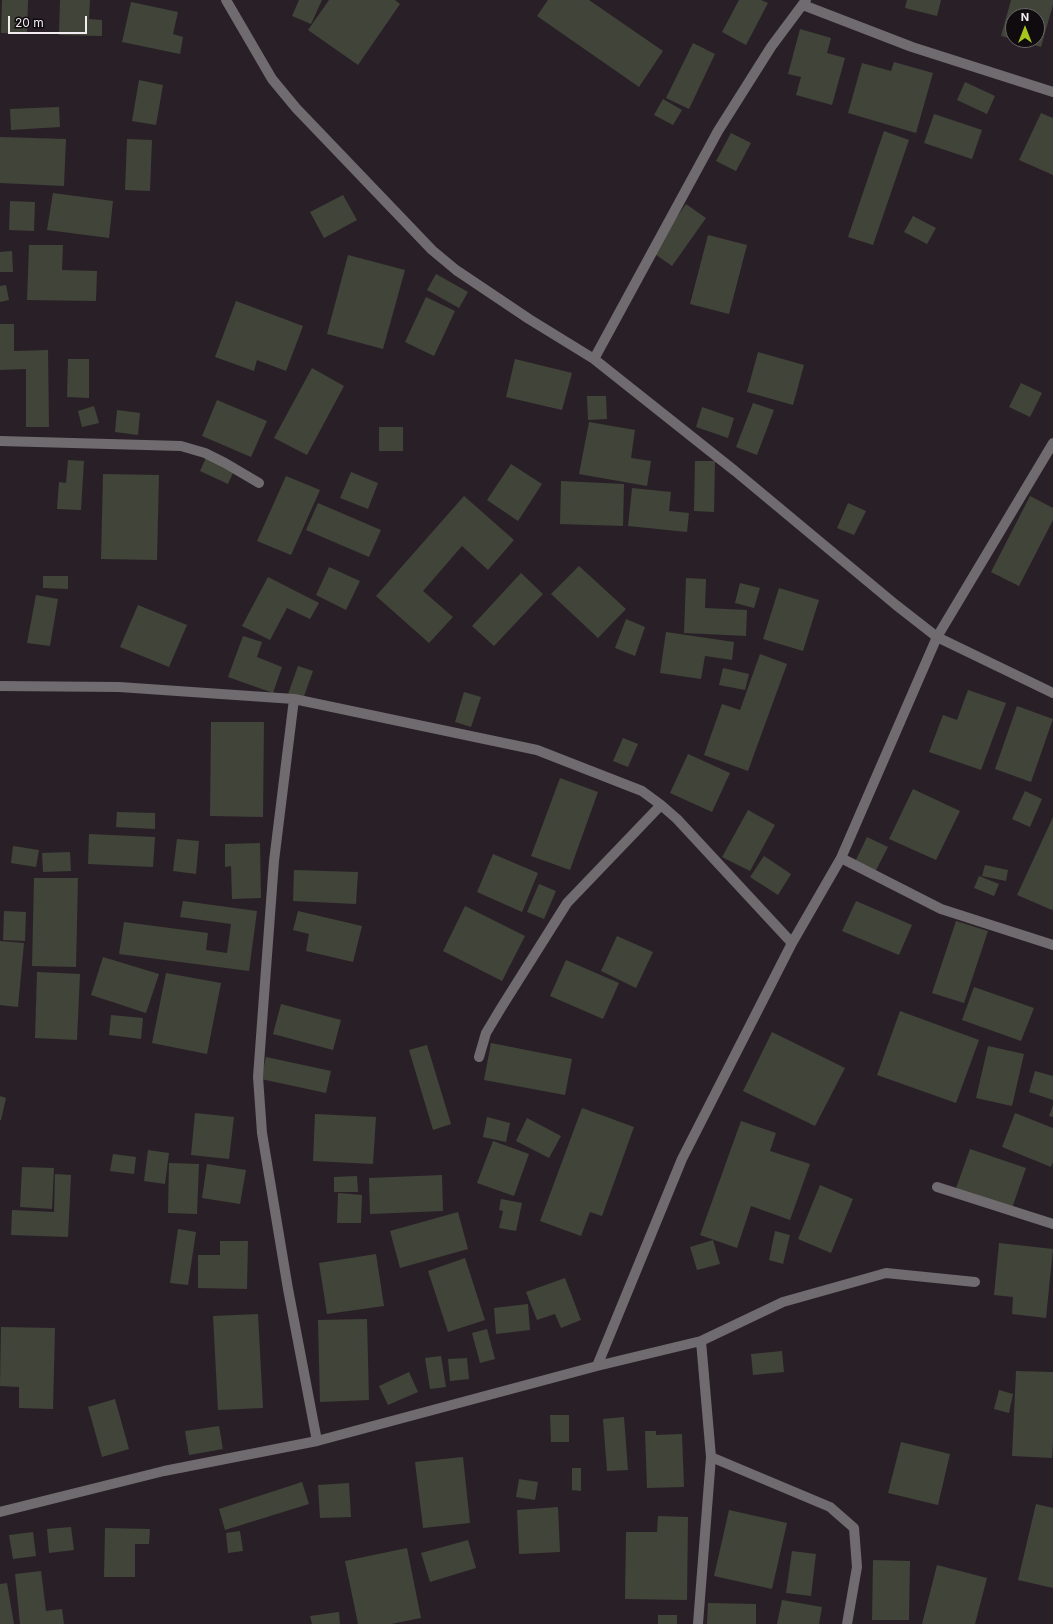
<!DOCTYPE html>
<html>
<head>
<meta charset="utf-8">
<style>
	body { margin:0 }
	#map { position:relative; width:1053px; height:1624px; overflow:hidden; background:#292027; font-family:Inter,sans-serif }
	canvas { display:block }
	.north { position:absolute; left:1005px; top:8px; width:40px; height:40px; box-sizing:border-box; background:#0f0b0e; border:1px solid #6a6568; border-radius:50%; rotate:0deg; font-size:11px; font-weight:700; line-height:16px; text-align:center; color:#f2ebf0 }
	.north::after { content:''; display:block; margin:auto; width:14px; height:18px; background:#a7c71e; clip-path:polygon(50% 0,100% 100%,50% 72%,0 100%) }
	.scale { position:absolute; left:8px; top:16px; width:79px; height:18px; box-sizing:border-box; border:2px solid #f2ebf0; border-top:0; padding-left:5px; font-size:12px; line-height:14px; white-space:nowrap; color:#f2ebf0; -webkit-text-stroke:3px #0f0b0e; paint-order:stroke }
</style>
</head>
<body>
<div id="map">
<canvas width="1053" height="1624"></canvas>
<div class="north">N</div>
<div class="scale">20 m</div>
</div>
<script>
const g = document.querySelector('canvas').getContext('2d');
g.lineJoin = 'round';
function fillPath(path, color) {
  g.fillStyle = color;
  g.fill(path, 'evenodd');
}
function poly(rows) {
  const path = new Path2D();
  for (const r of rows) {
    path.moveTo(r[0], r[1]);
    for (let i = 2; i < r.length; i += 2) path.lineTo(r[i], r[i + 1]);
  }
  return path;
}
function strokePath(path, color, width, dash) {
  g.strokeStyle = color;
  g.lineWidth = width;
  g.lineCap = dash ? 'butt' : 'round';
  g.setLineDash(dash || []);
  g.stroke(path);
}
fillPath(poly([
	[2,0,28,0,27,34,1,33],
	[60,0,90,0,89,19,102,20,102,36,59,35],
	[299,0,322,0,311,24,292,16],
	[329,0,395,0,400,4,358,65,308,30],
	[548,0,589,0,663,51,639,87,537,16],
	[739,0,761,0,768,3,746,45,722,32],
	[907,0,941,0,937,16,905,8],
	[1011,0,1053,0,1053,5,1041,47,1018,40,1037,40,1037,16,1013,16,1013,39,1001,36],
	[131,2,178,12,173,34,183,37,180,54,122,42],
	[800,29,831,38,827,53,845,58,832,105,796,95,801,77,788,74],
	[693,43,715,54,689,109,666,98],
	[894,62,933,73,916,133,848,113,862,63,891,71],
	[139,80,163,85,156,125,132,121],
	[965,82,995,96,987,114,957,100],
	[663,99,682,110,673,125,654,115],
	[59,107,60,127,11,130,10,109],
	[1041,113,1053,118,1053,175,1019,160],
	[934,114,982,130,972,159,924,143],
	[884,131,909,140,873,245,848,237],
	[731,133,751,143,736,171,716,161],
	[0,137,66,139,64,186,0,183],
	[127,139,152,140,150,191,125,190],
	[53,193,113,201,109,238,47,230],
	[343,195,357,220,324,238,310,212],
	[10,201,35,202,34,231,9,230],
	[686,204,706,218,672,266,652,252],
	[913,216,936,228,927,244,904,232],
	[708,235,747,245,729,314,690,304],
	[29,245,63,245,62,270,97,271,96,301,27,300],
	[12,251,13,272,0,272,0,252],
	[348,255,405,270,383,349,327,334],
	[436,274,468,292,459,308,427,290],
	[6,285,9,300,0,302,0,286],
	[426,297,455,311,434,356,405,342],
	[236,301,303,326,286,371,257,360,254,371,215,357],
	[0,324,14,324,14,351,48,350,49,427,26,427,26,369,0,370],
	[758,352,804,365,793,405,747,392],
	[68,359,89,359,89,398,67,397],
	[515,359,572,373,562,410,506,397],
	[312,368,344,386,307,455,274,438],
	[1021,383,1042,393,1030,417,1009,407],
	[587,396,606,396,607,419,588,420],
	[217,400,267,421,251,457,202,436],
	[753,403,774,410,757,455,736,447],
	[94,406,99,423,82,427,78,411],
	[702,407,734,418,728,438,696,427],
	[117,410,140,413,138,435,115,432],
	[589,422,635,430,631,458,651,461,647,486,579,474],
	[379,427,403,427,403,451,379,451],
	[209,451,237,464,228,484,200,471],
	[68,460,84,461,81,510,57,509,59,482,66,483],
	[695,461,715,461,714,512,694,511],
	[511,464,542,484,518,521,487,500],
	[351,472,378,483,368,509,340,498],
	[103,474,159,475,157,560,101,559],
	[286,476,320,490,291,555,257,541],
	[561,481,624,484,623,526,560,524],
	[632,488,671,492,669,511,689,513,687,532,628,526],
	[464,496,514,540,488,570,462,546,423,591,453,617,429,643,376,596],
	[1030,496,1053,508,1053,520,1019,586,991,572],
	[318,503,381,530,369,557,306,530],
	[848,503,866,511,854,535,837,528],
	[579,566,626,609,598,638,551,594],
	[329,567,360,581,346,610,316,595],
	[521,573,543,594,494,646,472,626],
	[43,576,68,576,68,589,43,588],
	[268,577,319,603,310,619,287,608,270,640,242,626],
	[686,578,706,579,705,608,747,610,746,636,684,633],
	[740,583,760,588,754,608,735,603],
	[779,588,819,600,803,651,763,639],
	[36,595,58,599,50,646,27,643],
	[138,605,187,625,169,667,120,647],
	[626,619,645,627,635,656,615,648],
	[666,632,734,642,732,660,705,656,701,679,660,673],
	[243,636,262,642,257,657,282,667,273,693,228,677],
	[760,654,787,664,748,771,704,755,722,704,740,710],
	[298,666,313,671,303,699,288,694],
	[723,668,749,674,745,690,719,685],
	[968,690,1006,703,981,770,929,752,943,715,957,720],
	[464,692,481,697,471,727,455,722],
	[1017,706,1053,719,1031,782,995,769],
	[211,722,264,722,263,817,210,816],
	[623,738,638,744,628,767,613,761],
	[688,754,730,773,712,812,670,793],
	[560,778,598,792,570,870,531,856],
	[913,789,960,811,936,860,889,839],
	[1025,791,1042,799,1030,827,1012,819],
	[748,810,775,825,750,871,722,857],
	[117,812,155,813,155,829,116,827],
	[1053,817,1053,909,1052,910,1017,895],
	[89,834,155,837,153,867,88,864],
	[867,837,888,847,874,874,854,864],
	[177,839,199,841,196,874,173,871],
	[260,843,261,898,232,899,231,866,225,867,225,844],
	[13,846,39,850,36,867,11,863],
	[70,852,71,871,43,872,42,853],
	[493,854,538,873,522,912,477,892],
	[764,856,791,874,778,895,750,877],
	[985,865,1008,870,1006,881,982,876],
	[294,870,358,872,356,904,293,901],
	[979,876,999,884,994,896,974,888],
	[34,878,78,878,76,967,32,966],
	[539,884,556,891,544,919,527,912],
	[183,901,257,911,249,971,119,954,124,922,208,933,206,950,227,953,231,924,180,917],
	[856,901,912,925,899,955,842,931],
	[465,906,525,936,502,981,443,951],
	[4,911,26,912,25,941,3,940],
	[298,911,362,926,353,962,306,951,309,934,293,930],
	[956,921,988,931,964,1003,932,993],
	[617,936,653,952,636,988,601,971],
	[0,941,24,943,18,1007,0,1005],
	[103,957,159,974,146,1013,91,995],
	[566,960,619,983,603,1019,550,996],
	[37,972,80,974,77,1040,35,1038],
	[166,973,221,983,207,1054,152,1043],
	[974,987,1034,1008,1021,1041,962,1020],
	[281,1004,341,1020,333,1050,273,1034],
	[900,1011,979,1040,956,1103,877,1075],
	[111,1015,143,1018,141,1039,109,1035],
	[772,1032,845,1068,815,1126,743,1091],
	[491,1043,572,1059,565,1095,484,1080],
	[427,1045,451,1124,433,1130,409,1050],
	[988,1046,1024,1054,1012,1106,976,1098],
	[266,1057,331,1071,326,1093,261,1079],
	[1035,1071,1053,1076,1053,1100,1029,1092],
	[0,1096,6,1098,1,1120,0,1120],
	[1053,1105,1053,1117,1049,1116],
	[582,1108,634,1127,602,1216,590,1212,581,1236,540,1221],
	[195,1113,234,1117,229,1159,191,1155],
	[1015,1113,1053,1128,1053,1162,1051,1167,1002,1147],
	[315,1114,376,1117,373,1164,313,1161],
	[487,1117,510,1123,506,1142,483,1137],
	[527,1118,561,1136,549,1158,516,1141],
	[741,1121,776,1133,770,1151,810,1164,790,1220,751,1206,737,1248,700,1235],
	[493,1141,529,1154,514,1196,477,1183],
	[970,1149,1026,1168,1011,1211,955,1191],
	[148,1150,169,1153,165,1184,144,1181],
	[113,1154,136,1157,134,1174,110,1171],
	[169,1163,199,1164,197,1214,168,1213],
	[207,1164,246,1170,240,1204,202,1198],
	[22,1167,54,1168,52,1209,20,1207],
	[55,1174,71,1175,68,1237,11,1235,12,1210,54,1212],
	[442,1175,443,1211,370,1214,369,1178],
	[357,1176,358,1192,334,1192,334,1177],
	[820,1185,853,1199,831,1253,798,1239],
	[338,1193,362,1195,361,1223,337,1223],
	[501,1199,522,1203,516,1231,499,1228,503,1211,499,1210],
	[458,1212,468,1249,400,1268,390,1231],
	[178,1229,196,1232,188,1285,170,1283],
	[775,1231,790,1235,783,1264,769,1260],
	[713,1240,720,1264,697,1270,690,1247],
	[220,1241,248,1241,247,1289,198,1288,198,1255,220,1255],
	[999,1243,1053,1249,1046,1318,1012,1314,1013,1297,994,1295],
	[376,1254,384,1306,327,1314,319,1263],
	[465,1258,485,1320,448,1332,428,1271],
	[565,1278,581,1320,561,1328,555,1314,537,1320,526,1292],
	[528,1304,530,1330,496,1334,494,1308],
	[258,1314,263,1408,218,1410,213,1316],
	[367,1319,369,1400,320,1402,318,1320],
	[1,1327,55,1328,53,1409,19,1408,19,1387,0,1386],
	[487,1329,495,1359,480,1363,472,1333],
	[782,1351,784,1372,753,1375,751,1354],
	[441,1356,446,1387,430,1389,425,1358],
	[467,1358,469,1379,450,1381,448,1359],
	[1016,1371,1053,1372,1053,1442,1052,1458,1012,1456],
	[409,1372,418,1392,388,1405,379,1386],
	[999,1390,1013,1394,1009,1413,994,1409],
	[115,1399,129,1449,102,1457,88,1407],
	[550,1415,569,1415,569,1442,551,1442],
	[624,1417,628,1470,607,1471,603,1419],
	[219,1426,223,1449,189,1455,185,1431],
	[645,1431,656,1431,656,1435,682,1434,684,1487,647,1488],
	[901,1442,950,1454,938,1505,888,1493],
	[463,1457,470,1523,423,1528,415,1462],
	[572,1468,581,1468,581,1491,572,1490],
	[519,1479,538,1482,535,1500,516,1497],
	[302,1482,309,1504,225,1530,219,1509],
	[349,1483,351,1517,320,1518,318,1485],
	[1036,1504,1053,1508,1053,1588,1018,1580],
	[558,1507,560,1552,519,1554,517,1510],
	[729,1510,787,1523,772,1589,714,1576],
	[658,1516,688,1517,687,1600,625,1599,626,1532,657,1532],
	[71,1527,74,1550,49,1553,47,1529],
	[105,1528,150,1529,149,1544,135,1544,135,1577,104,1577],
	[240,1531,243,1551,228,1553,226,1533],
	[33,1532,36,1556,13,1559,9,1535],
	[468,1540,476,1568,430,1582,421,1553],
	[407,1548,421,1618,391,1624,358,1624,345,1561],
	[792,1551,816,1554,811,1596,786,1593],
	[873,1560,910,1561,909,1620,872,1620],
	[937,1565,987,1578,975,1624,922,1624],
	[41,1571,46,1611,62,1609,64,1624,20,1624,15,1574],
	[7,1583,14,1624,0,1624,0,1584],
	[782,1600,822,1607,819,1624,777,1624],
	[708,1603,756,1604,756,1624,707,1624],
	[339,1612,340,1624,312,1624,310,1616],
	[658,1615,677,1615,677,1624,658,1624]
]), '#414439');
strokePath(poly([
	[226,0,272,79,296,108,432,250,456,270,529,319,594,359,735,471,896,605,937,637,1053,443],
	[803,5,912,47,1053,92],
	[594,359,718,131,771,47,806,0],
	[0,441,181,446,205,453,225,463,259,483],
	[0,686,119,687,294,699,537,750,642,791,661,805,677,819,792,943],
	[294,699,274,861,258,1077,262,1133,288,1289,317,1441],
	[841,858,941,909,1053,945],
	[479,1057,486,1033,501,1008,567,903,661,805],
	[937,1187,1053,1224],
	[975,1282,886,1273,783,1302,701,1341,597,1366,682,1159,792,943,841,858,937,637,1053,693],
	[711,1457,830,1507,854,1528,857,1567,847,1624],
	[0,1512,164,1471,317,1441,597,1366],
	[698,1624,711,1457,701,1341]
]), '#706b6f', 10);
</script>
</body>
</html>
